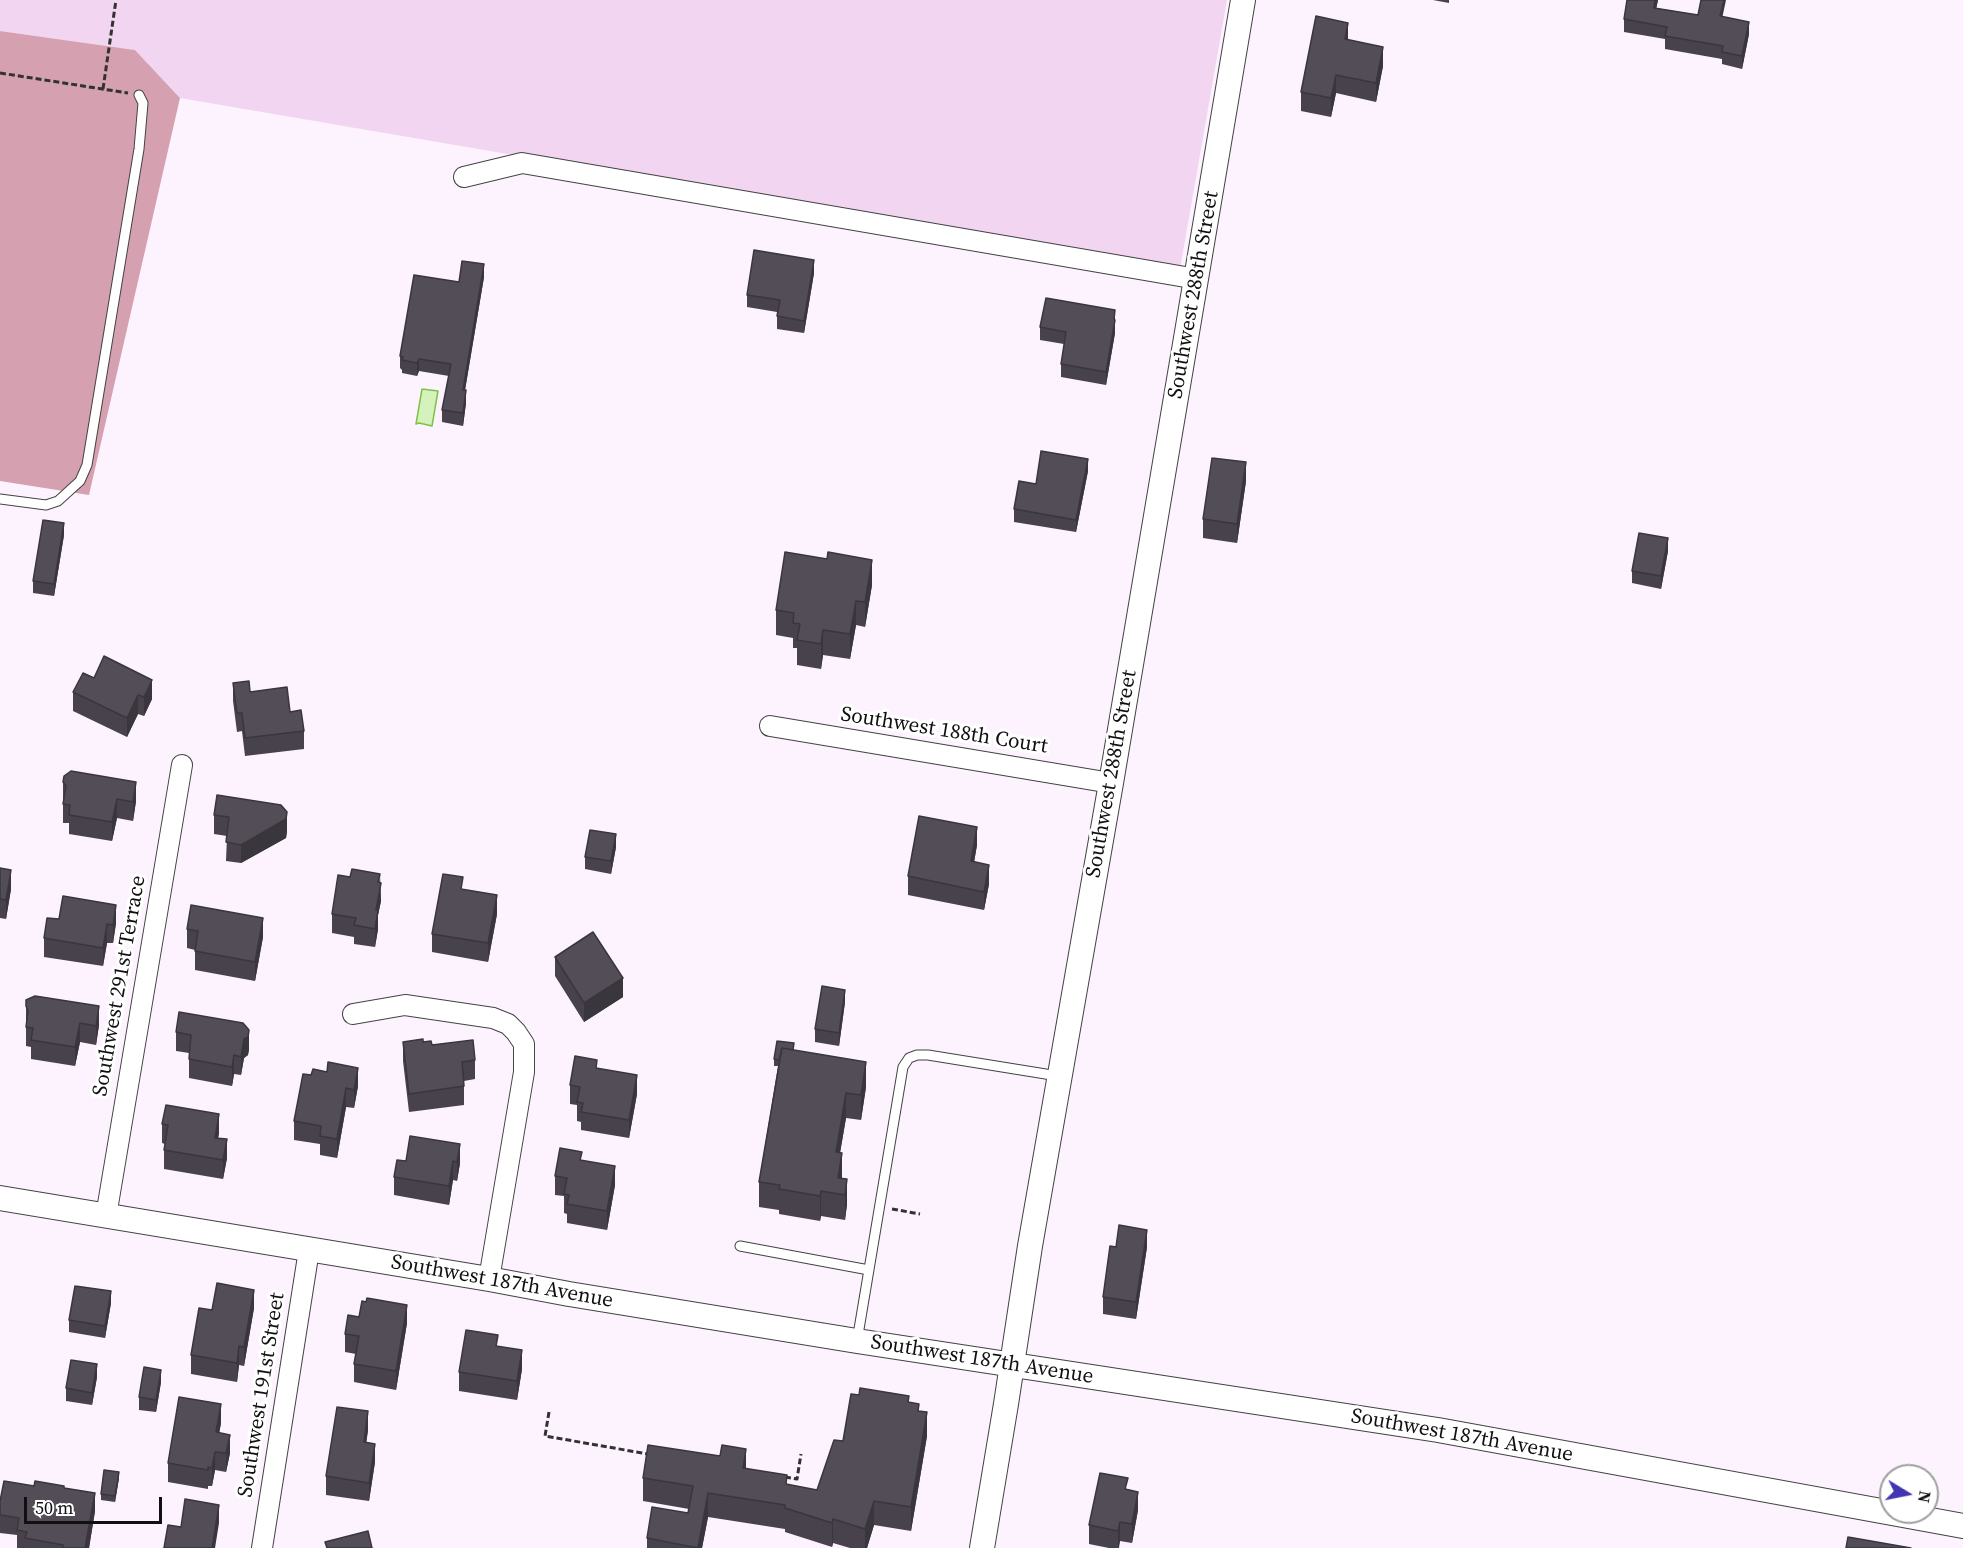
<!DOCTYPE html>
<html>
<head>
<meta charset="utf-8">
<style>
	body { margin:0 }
	#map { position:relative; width:1963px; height:1548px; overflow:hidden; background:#fdf3fe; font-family:"Source Serif 4",serif }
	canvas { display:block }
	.north { position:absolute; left:1879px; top:1464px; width:60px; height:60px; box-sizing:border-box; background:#fff; border:2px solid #9f9f9f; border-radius:50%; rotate:100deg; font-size:16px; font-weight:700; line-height:24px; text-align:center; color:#101010 }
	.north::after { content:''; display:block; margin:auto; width:21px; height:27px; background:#4234b3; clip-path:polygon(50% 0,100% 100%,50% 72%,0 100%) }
	.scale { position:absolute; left:24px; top:1497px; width:138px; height:27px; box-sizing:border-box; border:3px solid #101010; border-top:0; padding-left:8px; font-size:18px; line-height:21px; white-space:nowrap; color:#101010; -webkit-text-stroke:4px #fff; paint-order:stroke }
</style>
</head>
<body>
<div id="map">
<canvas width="1963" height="1548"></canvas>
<div class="north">N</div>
<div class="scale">50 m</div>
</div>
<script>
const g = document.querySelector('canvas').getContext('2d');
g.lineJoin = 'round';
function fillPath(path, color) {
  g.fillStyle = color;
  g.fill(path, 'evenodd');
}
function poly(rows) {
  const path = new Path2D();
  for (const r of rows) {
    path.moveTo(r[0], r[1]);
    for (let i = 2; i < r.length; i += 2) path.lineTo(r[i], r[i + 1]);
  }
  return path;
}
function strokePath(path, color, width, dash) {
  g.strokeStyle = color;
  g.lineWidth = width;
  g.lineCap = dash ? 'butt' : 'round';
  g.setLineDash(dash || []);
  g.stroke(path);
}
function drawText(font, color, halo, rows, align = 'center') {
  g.font = font + ' "Source Serif 4",serif';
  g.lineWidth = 6;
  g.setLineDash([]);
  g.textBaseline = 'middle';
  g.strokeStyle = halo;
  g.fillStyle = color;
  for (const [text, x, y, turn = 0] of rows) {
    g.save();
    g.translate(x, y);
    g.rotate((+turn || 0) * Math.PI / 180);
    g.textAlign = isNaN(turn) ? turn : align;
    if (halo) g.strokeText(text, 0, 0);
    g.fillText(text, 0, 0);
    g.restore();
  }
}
fillPath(poly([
	[0,0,1227,0,1180,269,180,98,135,50,0,31]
]), '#f2d5f0');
fillPath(poly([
	[0,31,135,50,180,98,89,495,0,481]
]), '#d5a0b0');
const water = poly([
	[422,389,438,391,432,426,419,423,416,424,422,389]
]);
fillPath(water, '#d5f1bc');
strokePath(water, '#7fc14a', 1.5);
const service = poly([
	[0,499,46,505,58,501,80,481,87,465,139,149,143,103,139,95],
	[740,1246,869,1270],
	[857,1341,903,1067,909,1058,917,1055,928,1055,1058,1076]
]);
const minor = poly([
	[464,177,522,163,1197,279],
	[770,726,1111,783],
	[353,1014,405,1005,493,1018,508,1024,516,1032,524,1044,524,1072,489,1279],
	[106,1216,182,765],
	[262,1548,309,1250]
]);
const tertiary = poly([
	[0,1198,489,1279,569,1294,857,1341,1438,1430,1963,1526],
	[982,1548,1006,1404,1030,1246,1111,783,1243,0]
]);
strokePath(service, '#434343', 11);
strokePath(minor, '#434343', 22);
strokePath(tertiary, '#434343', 26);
strokePath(poly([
	[0,73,128,93],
	[103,89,116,0],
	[892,1209,920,1214],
	[549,1412,545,1436,648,1454],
	[785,1477,797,1479,801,1454]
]), '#323232', 3, [6, 3]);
strokePath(service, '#fff', 9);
strokePath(minor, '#fff', 20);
strokePath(tertiary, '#fff', 24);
fillPath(poly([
	[1433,0,1449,0,1449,3],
	[1658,0,1656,8,1698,15,1723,16,1749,34,1742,69,1722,64,1722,59,1665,49,1665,39,1624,32,1624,19],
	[1348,40,1383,66,1376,102,1336,93,1331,117,1301,111,1301,92],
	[814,273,804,333,777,329,777,312,747,307,747,295],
	[484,277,465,390,466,403,463,426,442,422,442,410,449,376,419,371,417,376,402,373,402,370,400,368,400,356,459,282],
	[1115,310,1115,333,1106,385,1061,377,1061,364,1064,344,1040,340,1040,327],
	[1088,471,1076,532,1014,522,1014,509,1036,484],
	[1246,481,1237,543,1203,538,1203,519],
	[64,535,54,596,33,593,33,581],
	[1668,551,1661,589,1632,583,1632,571],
	[872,585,865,627,856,625,850,659,823,655,821,669,797,665,797,648,793,648,793,638,776,635,776,610],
	[94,678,152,699,144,716,138,714,127,737,73,711,73,692],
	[233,683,290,712,304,731,304,749,245,756,242,731,237,732,233,701],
	[63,782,136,801,133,821,117,818,112,841,69,834,69,823,63,823],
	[217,795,287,831,286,838,241,863,226,861,227,836,214,834,214,815],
	[977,845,974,862,989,884,984,910,908,895,908,876],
	[616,847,611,874,585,869,585,857],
	[0,868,11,889,6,919,0,918],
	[380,882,381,901,378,915,378,929,375,947,354,944,354,937,332,933,332,914],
	[463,889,497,914,488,962,432,952,432,934],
	[59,919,116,923,113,943,107,943,103,966,44,957,44,938],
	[187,929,263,937,255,981,195,970,195,950,187,948],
	[555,957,623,997,584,1022,555,976],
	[845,1002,839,1046,815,1042,815,1029],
	[26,1006,99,1025,96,1045,80,1042,75,1066,31,1059,31,1047,26,1046],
	[179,1012,249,1049,248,1055,244,1058,241,1075,234,1074,232,1086,189,1078,189,1053,176,1051,176,1032],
	[403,1042,423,1042,475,1060,475,1079,464,1081,464,1105,409,1112,403,1061],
	[794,1050,866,1087,861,1120,846,1118,840,1152,842,1178,847,1204,845,1220,821,1216,820,1221,779,1214,779,1210,759,1207,759,1182,778,1066,774,1066,774,1059],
	[597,1068,637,1094,629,1138,581,1130,581,1122,577,1121,577,1105,570,1104,570,1085],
	[311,1075,358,1086,354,1108,346,1107,337,1158,320,1155,320,1144,294,1140,294,1121],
	[162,1124,219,1133,218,1138,227,1158,223,1179,164,1169,164,1150,165,1144,162,1143],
	[410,1136,460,1163,457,1181,453,1180,449,1205,394,1195,394,1177,406,1161],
	[582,1160,615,1185,607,1230,567,1223,567,1214,564,1213,564,1196,555,1195,555,1176],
	[1116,1247,1147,1247,1136,1319,1103,1314,1103,1297],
	[111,1303,105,1338,69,1332,69,1320],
	[254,1308,244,1366,239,1365,237,1382,191,1374,191,1355,212,1310],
	[407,1323,396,1390,354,1382,354,1364,356,1354,345,1352,345,1334],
	[498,1346,522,1369,517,1400,459,1391,459,1372],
	[97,1377,92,1405,66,1401,66,1388],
	[161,1382,156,1412,139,1410,139,1397],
	[909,1402,919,1411,927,1436,911,1531,874,1525,867,1548,850,1548,833,1543,832,1547,785,1532,785,1529,708,1517,702,1548,647,1548,647,1538,688,1513,689,1509,643,1501,643,1478,746,1468,787,1485,817,1490,843,1441],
	[221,1423,219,1433,230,1453,226,1472,215,1470,212,1486,208,1486,208,1489,168,1482,168,1463],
	[368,1430,366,1442,375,1462,369,1501,326,1495,326,1476],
	[119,1478,115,1502,101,1500,101,1494],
	[34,1486,64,1488,95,1511,89,1548,17,1548,17,1535,0,1533,0,1501],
	[1128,1490,1138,1510,1132,1543,1120,1541,1119,1548,1109,1548,1089,1544,1089,1525]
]), '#47424b');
fillPath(poly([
	[1655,0,1658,0,1654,20,1654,8],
	[1724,0,1726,0,1720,28,1720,16],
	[1749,22,1749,34,1742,69,1742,56],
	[1348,23,1348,41,1345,39],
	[1383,47,1383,66,1376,102,1376,83],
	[1336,75,1336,93,1331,117,1331,98],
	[814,260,814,273,804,333,804,321],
	[484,264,484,277,463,402,463,390],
	[1115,310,1115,333,1106,385,1106,372],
	[419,359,419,371,417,376,417,363],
	[466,390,466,403,463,426,463,413],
	[1088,459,1088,471,1076,532,1076,520],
	[1246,462,1246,481,1237,543,1237,524],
	[64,523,64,535,54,596,54,584],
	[1668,538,1668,551,1661,589,1661,576],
	[872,560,872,585,865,627,865,602],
	[856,601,856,625,850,659,850,634],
	[823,630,823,655,821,669,821,644],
	[152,680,152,699,144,716,144,697],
	[138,695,138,714,127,737,127,718],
	[136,782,136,801,133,821,133,802],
	[117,799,117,818,112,841,112,822],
	[287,812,287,831,286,838,241,863,241,845],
	[977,827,977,845,971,880,971,861],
	[616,834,616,847,611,874,611,861],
	[989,865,989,884,984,910,984,892],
	[11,870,11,889,6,919,6,900],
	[380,874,381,901,378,915,378,929,375,947,376,910],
	[497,895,497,914,488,962,488,943],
	[116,905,116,923,113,943,113,925],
	[263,918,263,937,255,981,255,962],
	[107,924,107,943,103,966,103,948],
	[623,978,623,997,584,1022,584,1003],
	[845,990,845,1002,839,1046,839,1033],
	[99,1006,99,1025,96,1045,96,1026],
	[80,1023,80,1042,75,1066,75,1047],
	[249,1030,249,1049,248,1055,244,1058,241,1075,241,1057,244,1039],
	[234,1055,234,1074,232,1086,232,1067],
	[866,1062,866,1087,861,1120,861,1095],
	[358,1068,358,1086,354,1108,354,1090],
	[637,1075,637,1094,629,1138,629,1120],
	[346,1088,346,1107,337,1158,337,1139],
	[846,1093,846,1118,836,1177,836,1152],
	[219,1114,219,1133,215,1156,215,1138],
	[227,1139,227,1158,223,1179,223,1160],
	[460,1144,460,1163,457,1181,457,1162],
	[842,1153,842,1177,839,1194,838,1178],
	[453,1161,453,1180,449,1205,449,1186],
	[615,1166,615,1185,607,1230,607,1211],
	[847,1179,847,1204,845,1220,845,1195],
	[821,1191,821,1216,820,1221,820,1196],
	[1147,1230,1147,1247,1136,1319,1136,1302],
	[254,1290,254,1308,244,1366,244,1347],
	[111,1291,111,1303,105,1338,105,1326],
	[407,1305,407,1323,396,1390,396,1371],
	[239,1346,239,1365,237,1382,237,1363],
	[522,1350,522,1369,517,1400,517,1381],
	[97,1364,97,1377,92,1405,92,1393],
	[161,1370,161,1382,156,1412,156,1400],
	[221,1404,221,1423,216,1451,216,1432],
	[368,1411,368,1430,364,1461,364,1442],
	[927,1412,927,1436,911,1531,911,1507],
	[230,1435,230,1453,226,1472,226,1453],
	[375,1444,375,1462,369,1501,369,1483],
	[746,1449,746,1473,743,1468],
	[215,1452,215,1470,212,1486,212,1468],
	[119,1472,119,1478,115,1502,115,1496],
	[1138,1492,1138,1510,1132,1543,1132,1524],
	[95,1493,95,1511,89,1548,85,1548],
	[708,1493,708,1517,702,1548,698,1548],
	[874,1501,874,1525,867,1548,865,1548,865,1529],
	[219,1505,219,1523,215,1548,212,1548],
	[833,1519,833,1543,832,1547,832,1523],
	[1120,1522,1120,1541,1118,1548,1118,1531]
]), '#3a363d');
const building = poly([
	[1627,0,1655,0,1654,8,1698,15,1701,0,1724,0,1720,16,1749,22,1742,56,1722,52,1723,46,1665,36,1667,27,1624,19,1627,0],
	[1316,16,1348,23,1345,39,1383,47,1376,83,1336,75,1331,98,1301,92,1316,16],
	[754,250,814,260,804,321,777,316,780,300,747,295,754,250],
	[462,261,484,264,463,390,466,390,463,413,442,410,451,364,419,359,417,363,402,360,403,357,400,356,414,275,459,282,462,261],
	[1046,298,1115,310,1114,319,1115,320,1106,372,1061,364,1066,332,1040,327,1046,298],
	[1041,451,1088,459,1076,520,1014,509,1019,481,1036,484,1041,451],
	[1212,458,1246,462,1237,524,1203,519,1212,458],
	[43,520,64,523,54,584,33,581,43,520],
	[1639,533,1668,538,1661,576,1632,571,1639,533],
	[785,552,827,559,828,552,872,560,865,602,856,601,850,634,823,630,821,644,797,640,800,624,793,623,794,613,776,610,785,552],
	[104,656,152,680,144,697,138,695,127,718,73,692,83,673,94,678,104,656],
	[249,681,250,692,287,687,290,712,301,710,304,731,245,738,242,713,237,713,233,683,249,681],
	[71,771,136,782,133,802,117,799,112,822,69,815,70,805,63,804,66,786,63,782,64,776,71,771],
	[217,795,281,805,287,812,286,819,241,845,226,842,229,817,214,815,217,795],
	[919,816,977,827,971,861,989,865,984,892,908,876,919,816],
	[590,830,616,834,611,861,585,857,590,830],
	[0,868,11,870,6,900,0,899,0,868],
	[352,869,380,874,378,882,381,883,376,910,378,910,375,929,354,925,356,918,332,914,338,875,350,877,352,869],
	[443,874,463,877,461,889,497,895,488,943,432,934,443,874],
	[63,896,116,905,113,925,107,924,103,948,44,938,47,918,59,919,63,896],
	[191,905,263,918,255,962,195,951,198,931,187,929,191,905],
	[593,932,623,978,584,1003,555,957,593,932],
	[822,986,845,990,839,1033,815,1029,822,986],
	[35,996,99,1006,96,1026,80,1023,75,1047,31,1040,33,1028,26,1027,28,1011,26,1006,26,1000,35,996],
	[179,1012,243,1023,249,1030,248,1037,244,1039,241,1057,234,1055,232,1067,189,1059,191,1035,176,1032,179,1012],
	[423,1039,423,1042,431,1041,432,1045,473,1040,475,1060,462,1062,464,1086,409,1094,403,1042,423,1039],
	[777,1041,794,1043,793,1050,782,1048,779,1060,774,1059,777,1041],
	[782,1048,866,1062,861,1095,846,1093,836,1152,842,1153,838,1178,847,1179,845,1195,821,1191,820,1196,779,1189,780,1185,759,1182,782,1048],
	[575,1056,597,1060,596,1068,637,1075,629,1120,581,1112,583,1103,577,1102,580,1087,570,1085,575,1056],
	[328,1062,358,1068,354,1090,346,1088,337,1139,320,1136,321,1126,294,1121,303,1074,311,1075,313,1069,327,1072,328,1062],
	[166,1105,219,1114,215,1138,227,1139,223,1160,164,1150,168,1125,162,1124,166,1105],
	[410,1136,460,1144,457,1162,453,1161,449,1186,394,1177,397,1160,406,1161,410,1136],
	[560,1148,582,1152,580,1160,615,1166,607,1211,567,1204,569,1195,564,1194,567,1178,555,1176,560,1148],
	[1119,1225,1147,1230,1136,1302,1103,1297,1110,1246,1116,1247,1119,1225],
	[217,1283,254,1290,244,1347,239,1346,237,1363,191,1355,199,1308,212,1310,217,1283],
	[75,1286,111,1291,105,1326,69,1320,75,1286],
	[367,1298,407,1305,396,1371,354,1364,359,1336,345,1334,348,1315,359,1317,362,1301,366,1302,367,1298],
	[466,1330,498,1335,496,1346,522,1350,517,1381,459,1372,466,1330],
	[71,1360,97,1364,92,1393,66,1388,71,1360],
	[144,1367,161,1370,156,1400,139,1397,144,1367],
	[860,1388,909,1396,908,1402,919,1404,918,1411,927,1412,911,1507,874,1501,865,1529,833,1519,832,1523,785,1508,785,1505,708,1493,698,1548,647,1538,652,1507,688,1513,693,1486,643,1478,648,1445,720,1456,722,1445,746,1449,743,1468,787,1475,786,1484,817,1490,834,1440,843,1441,851,1394,859,1395,860,1388],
	[179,1397,221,1404,216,1432,230,1435,226,1453,215,1452,212,1468,208,1467,208,1470,168,1463,179,1397],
	[337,1407,368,1411,364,1442,375,1444,369,1483,326,1476,337,1407],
	[104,1470,119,1472,115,1496,101,1494,104,1470],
	[1100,1473,1128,1478,1125,1489,1138,1492,1132,1524,1120,1522,1118,1531,1089,1525,1100,1473],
	[4,1481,34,1486,35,1481,64,1486,64,1488,95,1493,85,1548,63,1548,63,1545,25,1538,27,1532,17,1530,19,1518,0,1515,0,1501,4,1481],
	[185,1499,219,1505,212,1548,164,1548,168,1525,181,1527,185,1499],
	[368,1531,372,1548,327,1548,325,1542,368,1531],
	[1848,1537,1911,1548,1846,1548,1848,1537]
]);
fillPath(building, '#534d57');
strokePath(building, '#3a363d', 1.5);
drawText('21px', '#101010', '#fff', [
	["Southwest 288th Street",1194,295,-80],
	["Southwest 188th Court",944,731,9],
	["Southwest 288th Street",1112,774,-80],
	["Southwest 291st Terrace",120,986,-80],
	["Southwest 187th Avenue",502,1282,10],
	["Southwest 187th Avenue",982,1360,9],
	["Southwest 191st Street",262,1395,-81],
	["Southwest 187th Avenue",1462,1436,10]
]);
</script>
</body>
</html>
